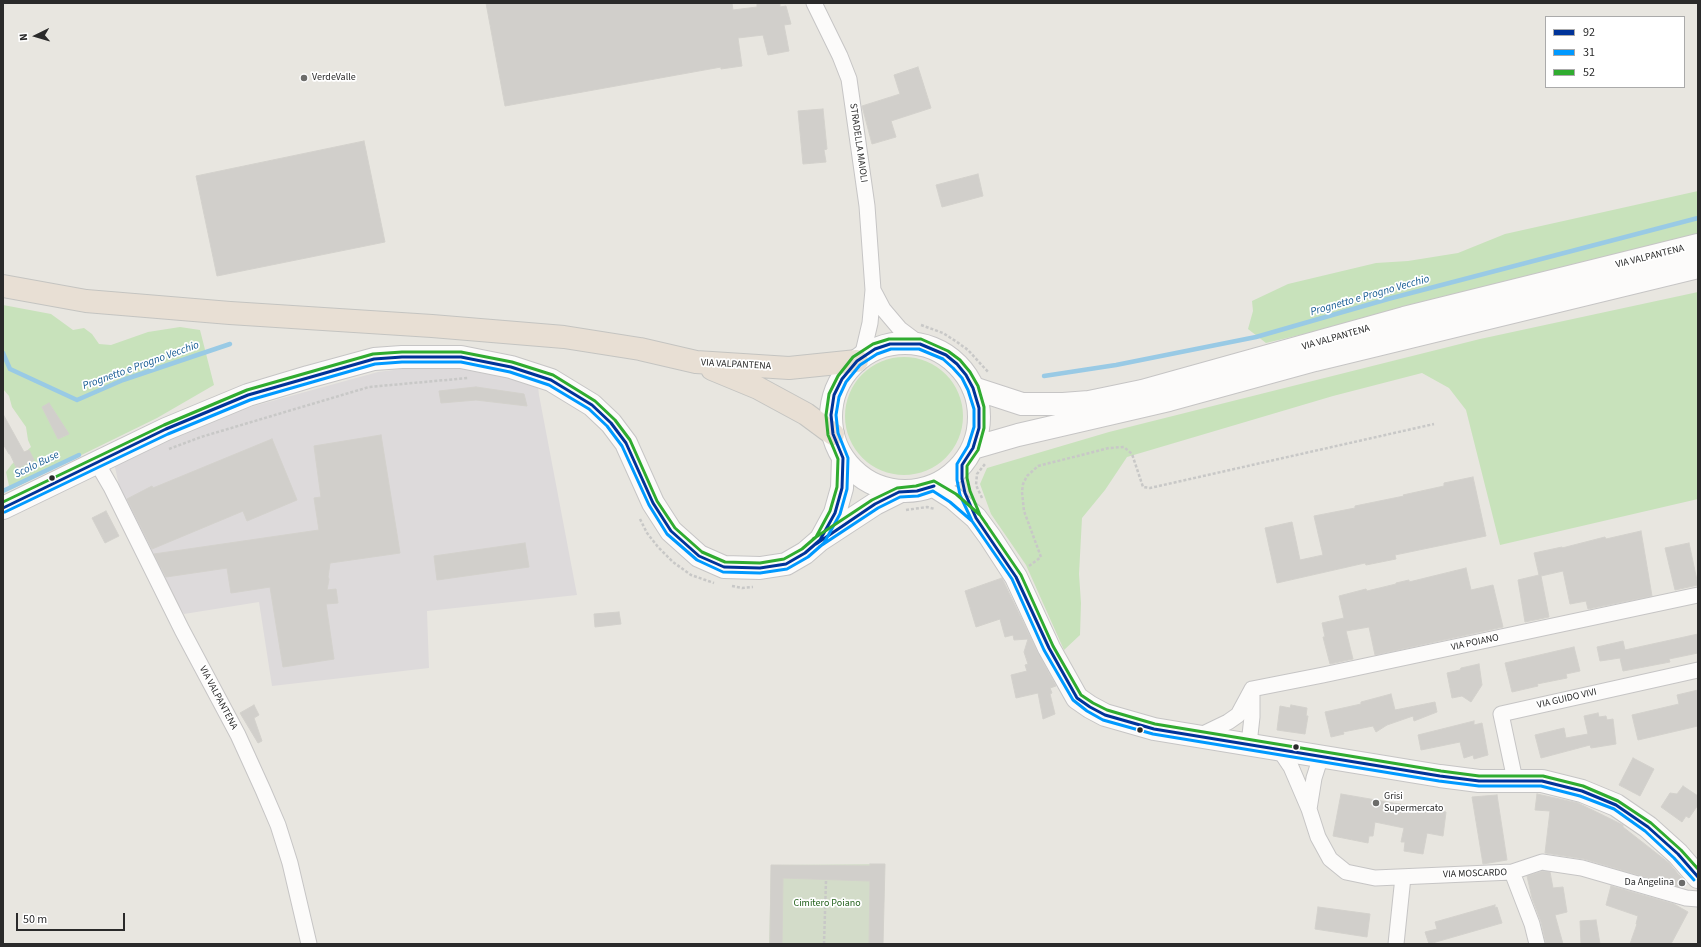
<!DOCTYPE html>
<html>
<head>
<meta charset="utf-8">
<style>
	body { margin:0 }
	#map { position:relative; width:1701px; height:947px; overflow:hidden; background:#e8e6e0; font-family:"Source Sans 3",sans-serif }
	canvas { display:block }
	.frame { position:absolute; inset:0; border:4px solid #2a2a2a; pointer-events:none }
	.legend { position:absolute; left:1545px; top:16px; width:140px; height:72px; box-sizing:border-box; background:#fff; border:1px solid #aaa; margin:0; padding:5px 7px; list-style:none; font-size:12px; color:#2a2a2a }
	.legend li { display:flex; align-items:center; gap:8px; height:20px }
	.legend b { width:20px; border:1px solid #aaa }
	.north { position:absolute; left:16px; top:16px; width:40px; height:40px; -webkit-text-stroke:3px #fff; paint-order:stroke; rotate:265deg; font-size:11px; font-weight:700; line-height:16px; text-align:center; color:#2a2a2a }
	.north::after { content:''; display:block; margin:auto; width:14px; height:18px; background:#2a2a2a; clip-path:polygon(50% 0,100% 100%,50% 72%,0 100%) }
	.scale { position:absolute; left:16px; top:913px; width:109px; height:18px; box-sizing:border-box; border:2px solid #2a2a2a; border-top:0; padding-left:5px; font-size:12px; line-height:14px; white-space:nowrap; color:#2a2a2a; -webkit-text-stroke:3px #fff; paint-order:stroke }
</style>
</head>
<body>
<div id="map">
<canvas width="1701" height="947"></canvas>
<div class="frame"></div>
<ul class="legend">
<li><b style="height:5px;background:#039"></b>92</li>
<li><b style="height:5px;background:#09f"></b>31</li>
<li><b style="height:5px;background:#30ac30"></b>52</li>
</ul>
<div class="north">N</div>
<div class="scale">50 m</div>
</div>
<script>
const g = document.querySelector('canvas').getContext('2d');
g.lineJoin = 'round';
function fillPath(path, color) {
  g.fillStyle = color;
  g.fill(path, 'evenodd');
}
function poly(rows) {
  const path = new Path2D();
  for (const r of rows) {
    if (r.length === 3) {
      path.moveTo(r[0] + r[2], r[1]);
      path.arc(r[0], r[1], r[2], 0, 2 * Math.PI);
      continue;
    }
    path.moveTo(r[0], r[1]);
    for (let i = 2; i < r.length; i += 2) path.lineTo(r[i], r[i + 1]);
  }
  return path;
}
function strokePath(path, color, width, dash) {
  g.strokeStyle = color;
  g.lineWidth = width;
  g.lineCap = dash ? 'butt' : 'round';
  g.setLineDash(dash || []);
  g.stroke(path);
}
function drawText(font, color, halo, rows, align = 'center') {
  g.font = font + ' "Source Sans 3",sans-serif';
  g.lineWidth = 3.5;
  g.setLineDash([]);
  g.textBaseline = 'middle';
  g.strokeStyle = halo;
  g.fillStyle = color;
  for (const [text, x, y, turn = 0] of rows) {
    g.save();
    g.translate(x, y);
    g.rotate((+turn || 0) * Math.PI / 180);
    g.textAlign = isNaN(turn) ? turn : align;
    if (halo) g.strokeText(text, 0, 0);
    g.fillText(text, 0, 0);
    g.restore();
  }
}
fillPath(poly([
	[473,360,535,362,539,395,577,595,427,611,429,668,272,686,259,602,184,614,162,579,122,498,114,463,203,420,378,372]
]), '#dddadb');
fillPath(poly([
	[1698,191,1698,237,1473,294,1266,343,1248,329,1253,311,1252,301,1288,284,1376,263,1408,261,1458,253,1505,234],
	[1698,292,1698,499,1500,545,1466,410,1449,388,1422,373,1333,396,1127,457,1105,490,1082,518,1079,574,1081,603,1080,635,1064,650,1026,565,991,514,980,484,987,468,1109,432,1480,339],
	[3,305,51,314,73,330,84,328,92,334,99,344,111,345,148,332,180,327,200,330,214,385,157,418,10,490,6,472,12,464,31,447,28,440,26,427,12,407,9,396,3,389],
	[904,416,59]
]), '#c8e2bb');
fillPath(poly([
	[885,864,883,944,769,944,771,865]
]), '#d3dcc9');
strokePath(poly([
	[3,353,10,369,77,400,123,380,230,344],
	[1044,376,1116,365,1256,337,1388,299,1698,218],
	[3,491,79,455]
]), '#99cae5', 4.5);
const building = poly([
	[486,3,732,3,733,10,757,7,757,3,780,3,780,7,786,6,791,24,784,25,789,51,768,55,763,35,738,38,742,66,721,69,721,67,505,106,486,3],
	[918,67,931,108,891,121,896,137,872,144,862,106,900,94,894,75,918,67],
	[823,109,827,149,824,150,826,162,803,164,798,111,823,109],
	[364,141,385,242,217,276,196,176,364,141],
	[978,174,983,196,942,207,936,185,978,174],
	[476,387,524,394,527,406,476,400,441,403,439,391,476,387],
	[49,403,69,434,58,439,42,407,49,403],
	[3,414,24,452,29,450,34,460,17,469,10,454,9,454,3,444,3,414],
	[381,435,400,553,330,563,328,577,329,579,327,590,336,589,338,603,326,604,334,659,283,667,270,587,231,593,227,568,166,577,154,554,319,530,314,498,321,497,314,446,381,435],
	[272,439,297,500,247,521,243,511,152,549,127,499,152,486,153,488,272,439],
	[1473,477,1486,536,1395,555,1396,559,1366,565,1365,563,1277,583,1265,528,1292,522,1300,560,1323,555,1314,516,1355,508,1355,506,1404,496,1403,495,1444,486,1444,483,1473,477],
	[106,511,119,536,105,543,92,518,106,511],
	[1641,531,1652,596,1588,609,1586,601,1570,604,1563,571,1541,576,1549,617,1525,622,1518,580,1539,575,1534,553,1562,547,1562,548,1605,537,1606,539,1641,531],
	[525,543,529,567,437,580,434,556,525,543],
	[1689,543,1698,585,1675,590,1665,548,1689,543],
	[1466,568,1471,590,1493,585,1503,627,1375,655,1369,627,1346,631,1353,659,1330,664,1323,637,1325,637,1322,623,1344,618,1339,596,1366,589,1367,591,1396,584,1396,583,1409,580,1409,582,1466,568],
	[1002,578,1038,653,1056,686,1050,688,1052,693,1050,694,1055,714,1043,719,1038,693,1016,698,1011,675,1027,671,1025,665,1028,664,1024,652,1028,639,1014,640,1013,635,1005,637,1000,619,976,627,965,591,1002,578],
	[619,612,621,624,595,627,594,614,619,612],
	[1698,634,1698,653,1669,659,1670,662,1623,671,1620,658,1600,661,1597,647,1623,641,1625,650,1698,634],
	[1574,647,1580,671,1566,674,1567,678,1537,684,1538,686,1512,692,1505,663,1574,647],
	[1479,664,1482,685,1471,702,1462,696,1452,698,1447,673,1460,670,1461,668,1479,664],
	[1698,690,1698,726,1638,740,1632,715,1679,704,1677,695,1698,690],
	[1391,694,1395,710,1435,702,1437,712,1414,721,1413,716,1387,725,1376,732,1373,726,1343,732,1344,734,1331,737,1325,712,1361,704,1361,702,1391,694],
	[254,705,259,715,254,718,262,741,258,743,240,713,254,705],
	[1291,705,1307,708,1306,716,1308,716,1305,734,1277,730,1280,706,1290,708,1291,705],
	[1598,713,1599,717,1606,716,1607,720,1613,719,1616,744,1591,748,1590,745,1541,758,1535,735,1564,728,1566,738,1588,734,1584,716,1598,713],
	[1474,721,1474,725,1482,723,1488,755,1474,759,1473,755,1464,758,1460,742,1421,750,1418,735,1474,721],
	[1633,758,1654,769,1640,796,1619,785,1633,758],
	[1683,786,1698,796,1698,805,1689,818,1686,816,1682,822,1661,807,1670,793,1677,794,1683,786],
	[1341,794,1446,812,1443,836,1427,833,1423,854,1404,851,1405,842,1401,842,1404,828,1375,822,1373,836,1369,836,1368,843,1333,836,1341,794],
	[1537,794,1578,803,1623,825,1623,827,1669,863,1685,882,1682,888,1584,859,1545,853,1550,811,1535,810,1537,794],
	[1497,795,1507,860,1483,864,1472,797,1497,795],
	[870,864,885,864,883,944,869,944,870,881,783,878,782,944,770,944,771,865,870,866,870,864],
	[1543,871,1550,872,1553,888,1563,887,1567,912,1555,915,1563,944,1546,944,1541,922,1532,898,1527,876,1543,871],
	[1611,886,1674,904,1688,912,1671,944,1630,944,1637,924,1636,924,1638,916,1606,905,1611,886],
	[1495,905,1495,908,1497,907,1502,923,1429,944,1425,932,1437,929,1435,922,1495,905],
	[1318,907,1370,914,1367,937,1315,929,1318,907],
	[1596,920,1600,944,1581,944,1580,921,1596,920]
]);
fillPath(building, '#d1cfcb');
strokePath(building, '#d3d1cc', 1);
const street = poly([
	[814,3,840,56,849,79,867,206,873,290,870,323,862,357],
	[873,290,883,309,900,329,920,344],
	[97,463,111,487,182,630,238,735,263,790,278,825,290,863,309,944],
	[1252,689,1323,675,1698,595],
	[1199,736,1228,722,1238,715,1252,689],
	[1249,744,1252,717,1252,691],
	[1279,749,1291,767,1309,809,1318,837,1330,859,1346,872,1375,878,1512,872,1542,862,1582,868,1686,898,1698,899],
	[1515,780,1501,714,1698,670],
	[1309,809,1314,778,1321,756],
	[1512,872,1532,924,1537,944],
	[1396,944,1403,877]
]);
const secondary = poly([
	[905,417,74],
	[973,388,1022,404,1063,404,1089,402,1142,391,1404,318,1698,245],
	[973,448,1018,435,1169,400,1315,360,1698,267],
	[934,486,953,498,976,518,990,537,1016,577,1049,648,1077,698,1090,707,1105,715,1154,729,1440,776,1479,781,1542,781,1582,791,1616,805,1648,827,1678,854,1698,877],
	[3,508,166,429,248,395,308,377,374,359,402,357,461,357,511,367,551,380,592,405,611,423,626,443,653,503,671,531,699,556,724,567,760,568,786,564,805,553,820,540,875,504,899,492],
	[822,537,835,513,842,488,843,458]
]);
const highway = poly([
	[3,286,86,301,230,313,432,326,564,337,640,349,696,362,789,368,857,361],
	[712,369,758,388,806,414,833,434]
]);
strokePath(street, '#c6c5c5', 17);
strokePath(secondary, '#c6c5c5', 24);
strokePath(highway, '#c4c4c1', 24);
strokePath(poly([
	[921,325,943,333,957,342,968,350,989,373],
	[169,449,201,437,369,387,468,378],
	[982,498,976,485,977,474,985,464],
	[906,510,927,507,935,509],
	[640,519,647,533,658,547,673,562,691,575,714,583],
	[1029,566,1041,557,1024,511,1022,492,1023,484,1027,476,1038,466,1109,448,1124,447,1132,454,1143,487,1150,488,1434,424],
	[732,586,742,588,753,587],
	[824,944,826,881]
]), '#c8c8c7', 2.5, [3, 2]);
strokePath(street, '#fcfbfa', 15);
strokePath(secondary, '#fcfbfa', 22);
strokePath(highway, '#e8dfd4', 22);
strokePath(poly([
	[962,465,962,479,965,493,976,518,1016,577,1049,648,1077,698,1090,707,1105,715,1154,729,1440,776,1479,781,1542,781,1582,791,1616,805,1648,827,1678,854,1698,877],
	[3,508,166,429,248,395,374,359,402,357,461,357,511,367,551,380,592,405,611,423,626,443,653,503,671,531,699,556,724,567,760,568,786,564,805,553,820,540,835,513,842,488,843,458,833,434,831,415,834,395,842,379,857,361,875,349,890,344,920,344,946,355,957,364,966,375,973,388,979,408,979,428,973,448,962,465],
	[816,544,875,504,899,492,917,491,934,486]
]), '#039', 3);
strokePath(poly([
	[5,512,168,434,250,400,375,364,402,362,461,362,510,372,549,385,589,409,607,426,622,446,649,505,667,534,697,560,723,572,760,573,787,569,808,557,824,543,840,514,847,489,848,458,838,433,836,415,839,397,846,382,860,365,877,354,891,349,919,349,943,359,953,368,962,378,968,390,974,409,974,427,968,446,957,464,957,480,960,495,972,521,1012,579,1044,650,1073,700,1087,711,1103,720,1153,734,1439,781,1479,786,1541,786,1580,796,1614,809,1645,831,1674,858,1694,880],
	[819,547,878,508,900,497,918,496,933,491,950,502,972,521,979,531]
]), '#09f', 3);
strokePath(poly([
	[3,502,164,425,247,390,373,354,402,352,461,352,512,362,553,375,595,401,615,420,630,440,657,501,675,528,702,552,725,562,760,563,784,559,802,549,816,537,830,511,837,487,838,459,828,435,826,415,829,394,838,376,853,357,873,344,889,339,921,339,948,351,960,360,970,372,978,386,984,407,984,428,978,450,967,466,967,478,970,491,980,515,1021,575,1053,646,1081,695,1093,703,1107,710,1155,724,1441,771,1479,776,1543,776,1583,786,1618,801,1651,823,1681,850,1698,869],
	[813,539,872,500,897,488,916,486,934,481,956,494,980,515,987,525]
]), '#30ac30', 3);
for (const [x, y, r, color] of [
	[304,78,4,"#6c6c6a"],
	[52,478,3.5,"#2a2a2a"],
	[1140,730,3.5,"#2a2a2a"],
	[1296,747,3.5,"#2a2a2a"],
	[1376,803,4,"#6c6c6a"],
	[1682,883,4,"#6c6c6a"]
]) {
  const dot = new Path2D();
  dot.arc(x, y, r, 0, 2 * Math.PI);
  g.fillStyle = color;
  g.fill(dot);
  strokePath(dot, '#fff', 1.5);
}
drawText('10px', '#2a2a2a', '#fff', [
	["VerdeValle",312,78],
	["Grisi",1384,797],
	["Supermercato",1384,809],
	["Da Angelina",1674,883,"right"]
], 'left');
drawText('10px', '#2a2a2a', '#fff', [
	["STRADELLA MAIOLI",858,143,82],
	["VIA VALPANTENA",1650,257,-14],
	["VIA VALPANTENA",1336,338,-16],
	["VIA VALPANTENA",736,365,3],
	["VIA POIANO",1475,643,-12],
	["VIA VALPANTENA",218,698,62],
	["VIA GUIDO VIVI",1567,699,-13],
	["VIA MOSCARDO",1475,874,-2]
]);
drawText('10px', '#26631f', '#fff', [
	["Cimitero Poiano",827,904]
]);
drawText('italic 11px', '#165b93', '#fff', [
	["Prognetto e Progno Vecchio",1370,296,-16],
	["Prognetto e Progno Vecchio",141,366,-20],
	["Scolo Buse",37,465,-26]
]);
</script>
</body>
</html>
